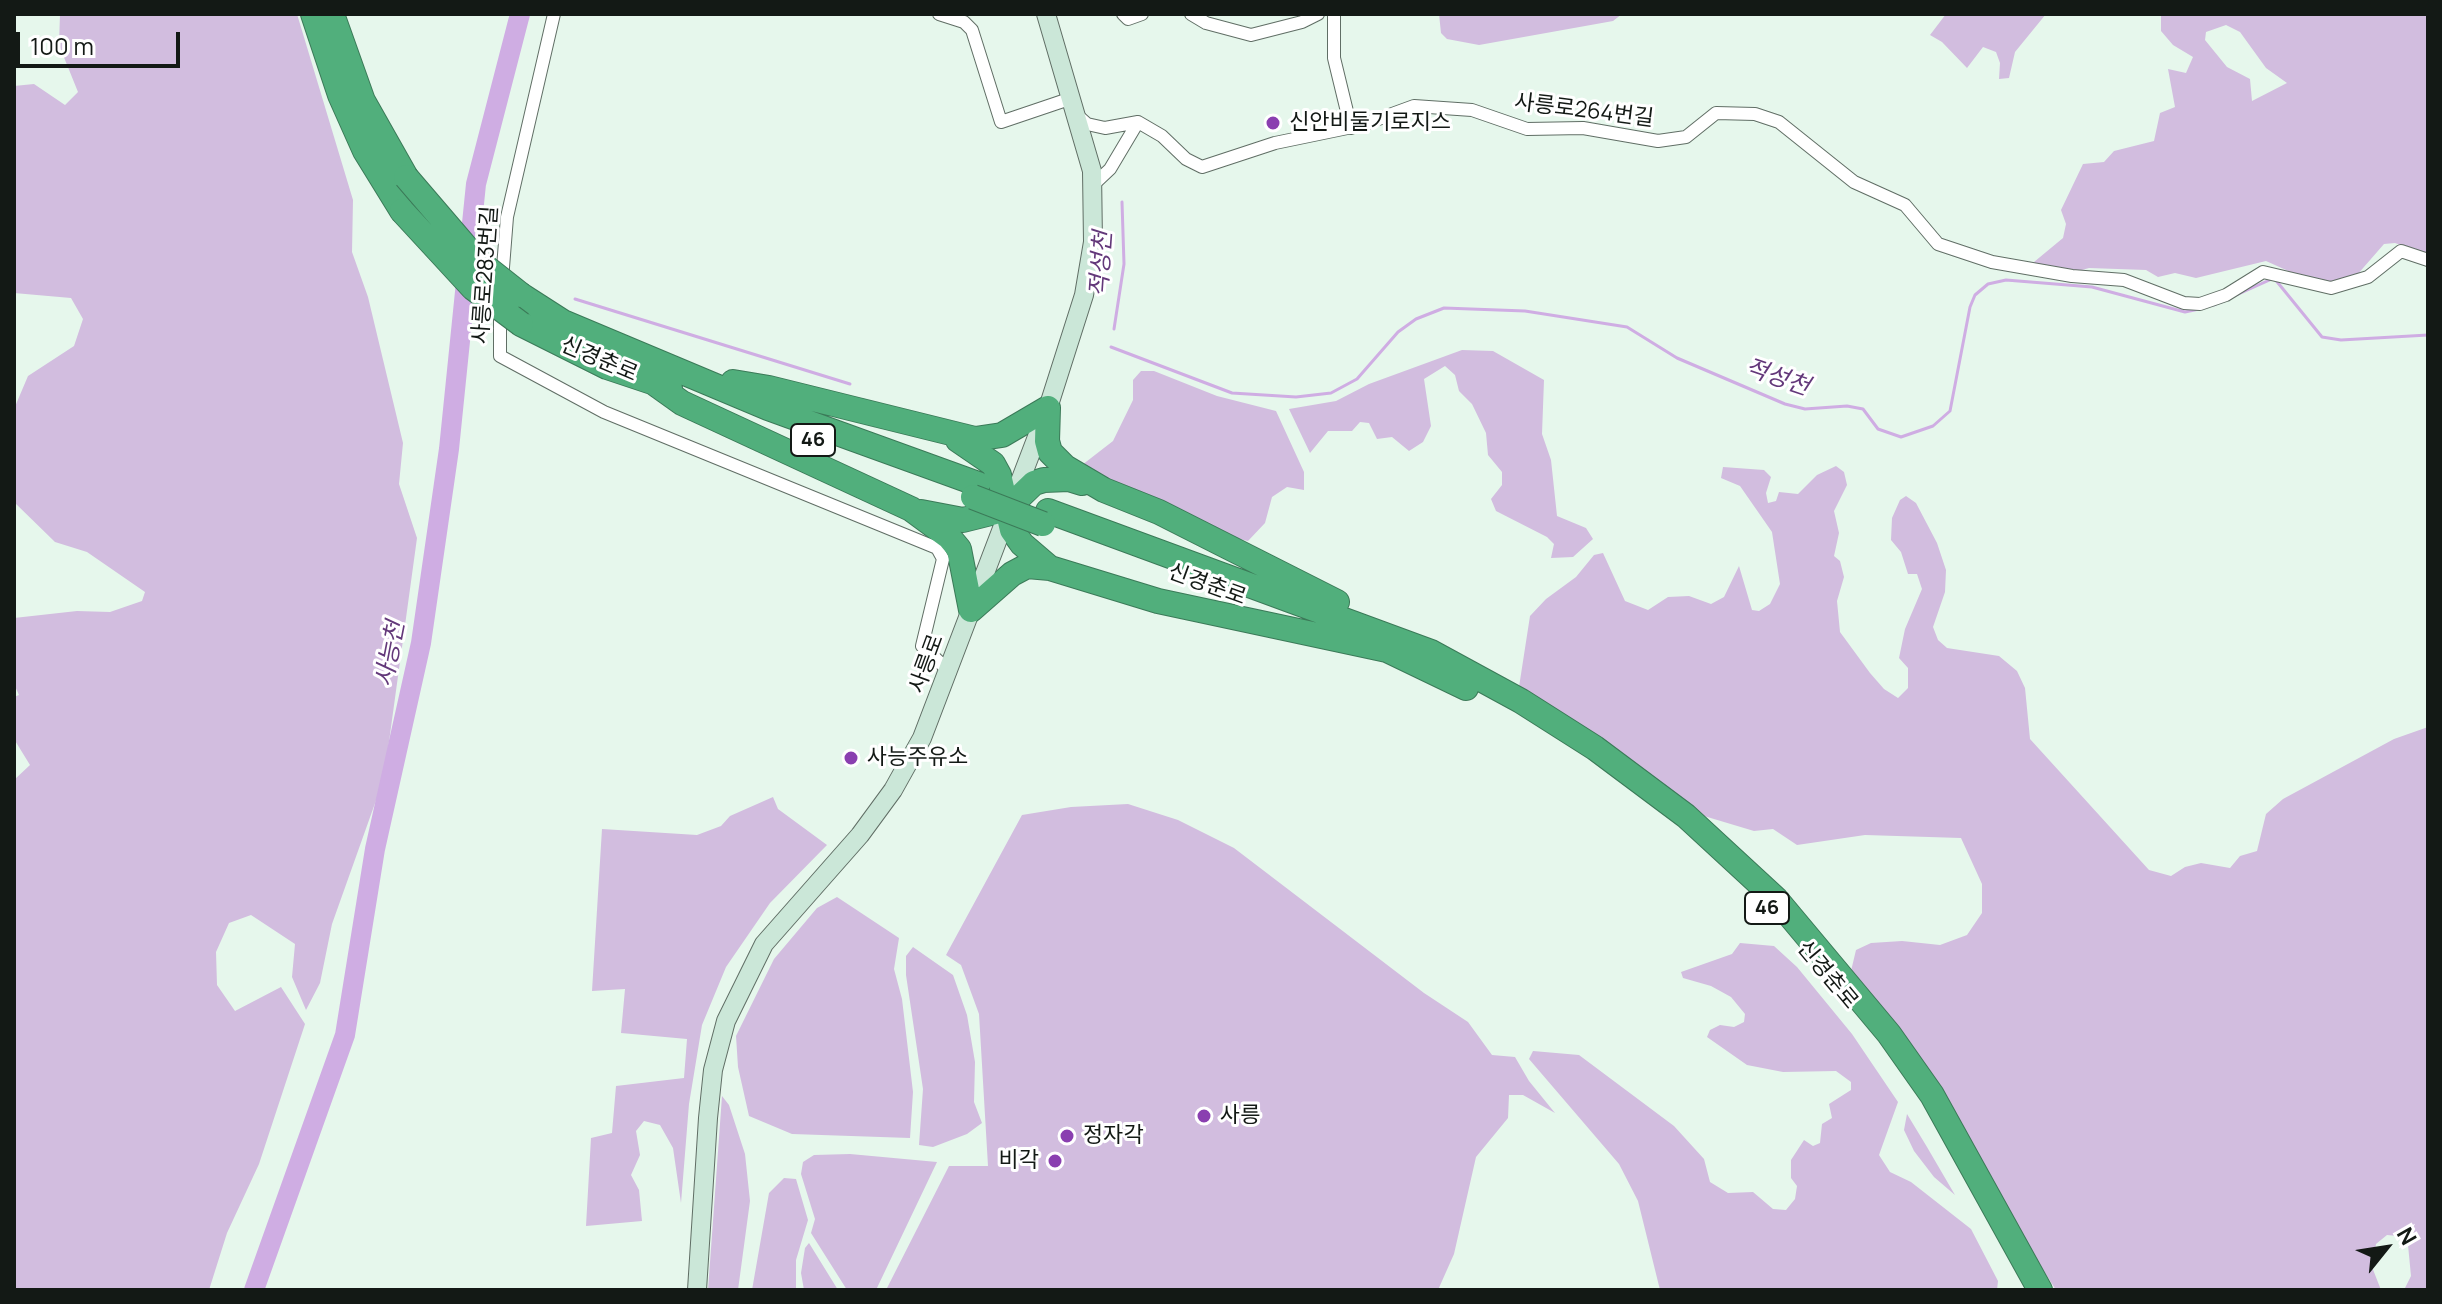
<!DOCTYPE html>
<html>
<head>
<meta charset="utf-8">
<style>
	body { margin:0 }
	#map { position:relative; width:2442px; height:1304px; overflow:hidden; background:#e6f7ec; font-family:Manrope,sans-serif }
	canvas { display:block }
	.frame { position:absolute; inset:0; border:16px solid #131915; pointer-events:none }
	.north { position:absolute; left:2346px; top:1208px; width:80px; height:80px; -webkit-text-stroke:6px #fff; paint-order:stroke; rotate:60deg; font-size:22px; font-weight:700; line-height:32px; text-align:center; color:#131915 }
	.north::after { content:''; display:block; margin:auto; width:28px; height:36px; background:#131915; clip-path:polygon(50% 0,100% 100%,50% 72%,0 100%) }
	.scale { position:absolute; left:16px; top:32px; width:164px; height:36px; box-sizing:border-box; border:4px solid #131915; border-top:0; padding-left:10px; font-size:24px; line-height:28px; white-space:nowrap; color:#131915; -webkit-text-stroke:6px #fff; paint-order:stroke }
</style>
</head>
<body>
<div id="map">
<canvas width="2442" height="1304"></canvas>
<div class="frame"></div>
<div class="north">N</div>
<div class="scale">100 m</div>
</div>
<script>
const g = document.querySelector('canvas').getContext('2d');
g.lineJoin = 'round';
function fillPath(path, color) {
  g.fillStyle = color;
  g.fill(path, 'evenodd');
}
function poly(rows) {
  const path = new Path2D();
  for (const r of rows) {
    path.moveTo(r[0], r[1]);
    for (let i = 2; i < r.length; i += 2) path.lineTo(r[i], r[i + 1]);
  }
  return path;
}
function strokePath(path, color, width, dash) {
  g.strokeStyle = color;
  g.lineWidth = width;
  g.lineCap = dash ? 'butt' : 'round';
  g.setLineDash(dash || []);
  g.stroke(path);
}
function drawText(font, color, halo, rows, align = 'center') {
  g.font = font + ' Manrope,"Noto Sans KR",sans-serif';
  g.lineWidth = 6;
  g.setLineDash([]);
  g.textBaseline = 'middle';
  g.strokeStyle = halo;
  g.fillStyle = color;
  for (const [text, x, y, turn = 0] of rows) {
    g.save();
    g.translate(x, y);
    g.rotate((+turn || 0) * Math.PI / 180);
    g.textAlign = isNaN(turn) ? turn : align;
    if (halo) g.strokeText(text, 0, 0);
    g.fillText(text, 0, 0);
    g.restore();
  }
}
fillPath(poly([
	[60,14,297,14,353,200,352,252,368,297,403,443,399,484,417,538,384,778,332,924,320,983,306,1010,292,977,295,944,251,915,229,923,216,952,217,985,235,1011,281,987,305,1024,259,1164,227,1233,209,1290,14,1290,14,780,30,765,14,739,14,697,19,695,14,684,14,618,77,611,110,612,142,601,145,592,87,552,55,542,14,502,14,409,28,376,74,346,83,319,71,298,14,293,14,86,34,84,65,105,78,92,59,45],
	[1439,14,1622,14,1613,21,1479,45,1447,39,1441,33],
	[1946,14,2046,14,2015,52,2009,78,1999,79,2000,63,1996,52,1983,47,1967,68,1942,42,1930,35],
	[2161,14,2428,14,2428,255,2395,243,2384,244,2357,275,2339,282,2315,283,2266,261,2196,278,2175,273,2158,277,2146,270,2089,268,2075,272,2036,268,2034,262,2063,238,2066,224,2061,210,2083,164,2104,162,2114,151,2154,141,2160,113,2175,107,2168,69,2186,73,2193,57,2173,45,2161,31],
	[2226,25,2240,32,2266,68,2287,83,2252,101,2250,79,2227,67,2205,40,2206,32],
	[1462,350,1493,351,1544,380,1542,434,1551,460,1557,516,1586,528,1593,539,1573,557,1551,558,1554,544,1547,537,1496,511,1491,499,1502,485,1502,472,1488,455,1486,433,1472,404,1459,391,1455,375,1445,366,1424,379,1431,426,1423,442,1409,451,1392,437,1377,439,1369,423,1360,422,1352,431,1328,431,1310,453,1289,409,1336,401,1369,384],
	[1141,371,1154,371,1217,396,1276,411,1304,472,1304,490,1287,487,1272,497,1265,523,1248,541,1226,536,1082,465,1113,441,1133,400,1133,380],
	[1836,466,1844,472,1847,485,1834,511,1839,533,1834,556,1840,561,1844,577,1837,601,1840,632,1870,673,1884,689,1898,698,1908,688,1908,668,1899,658,1905,629,1922,589,1917,574,1908,574,1901,552,1891,540,1892,518,1900,500,1906,496,1916,503,1937,543,1946,570,1945,592,1933,627,1938,640,1947,648,1999,656,2017,671,2025,688,2030,739,2149,870,2171,876,2185,867,2201,863,2230,868,2240,856,2257,851,2266,814,2283,799,2394,739,2428,727,2428,1290,2404,1290,2411,1276,2408,1245,2398,1236,2387,1235,2376,1244,2372,1267,2381,1290,2056,1290,1851,971,1856,950,1871,943,1902,941,1940,945,1967,935,1982,913,1982,884,1961,838,1865,835,1797,845,1773,829,1754,831,1694,813,1519,687,1530,616,1546,599,1576,577,1594,555,1603,553,1625,601,1648,610,1668,597,1689,596,1711,604,1724,597,1739,566,1752,610,1759,611,1770,604,1780,584,1772,532,1740,486,1721,478,1723,467,1764,470,1771,477,1766,493,1768,503,1776,501,1779,492,1798,494,1817,475],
	[773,797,778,809,827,845,770,903,726,967,702,1025,689,1104,681,1203,673,1148,660,1125,644,1121,636,1131,640,1155,631,1175,639,1190,642,1221,586,1226,591,1138,612,1133,616,1086,684,1078,687,1039,621,1033,625,989,592,991,602,829,697,835,721,826,730,816],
	[1128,804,1178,820,1234,848,1424,993,1468,1022,1492,1055,1515,1057,1529,1081,1555,1113,1523,1095,1509,1095,1508,1118,1476,1157,1454,1254,1438,1290,886,1290,949,1166,988,1166,979,1014,961,965,946,955,1022,815,1071,807],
	[837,897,899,938,894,969,902,999,913,1092,910,1138,792,1134,749,1116,738,1067,736,1036,774,959,817,908],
	[1740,943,1774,946,1797,967,1852,1034,1898,1102,1879,1155,1890,1172,1911,1182,1971,1229,1998,1281,1997,1290,1660,1290,1638,1201,1619,1164,1529,1059,1533,1051,1579,1055,1674,1126,1704,1159,1710,1182,1728,1193,1753,1192,1773,1209,1786,1210,1795,1199,1797,1186,1791,1178,1791,1160,1804,1140,1813,1146,1820,1143,1822,1124,1832,1118,1829,1104,1851,1090,1851,1082,1836,1071,1783,1072,1747,1065,1707,1037,1710,1030,1720,1025,1734,1027,1744,1022,1745,1014,1731,997,1711,986,1683,978,1681,972,1732,954],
	[913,947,953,975,967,1015,975,1062,974,1102,982,1123,967,1134,933,1147,919,1145,923,1089,906,975,906,956],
	[722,1096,729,1105,745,1154,750,1201,738,1290,708,1290],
	[1907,1114,1927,1147,1955,1195,1934,1177,1914,1151,1904,1130],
	[850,1154,937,1162,876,1290,847,1290,811,1233,815,1219,801,1174,803,1162,814,1155],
	[784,1178,796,1179,808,1220,796,1260,796,1290,752,1290,769,1193],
	[809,1243,838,1290,804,1290,801,1273,805,1248]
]), '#d2bddf');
strokePath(poly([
	[575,299,850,384],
	[2214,305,2274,278,2322,337,2341,340,2428,335],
	[1114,329,1124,264,1122,202],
	[1111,347,1232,393,1296,397,1331,393,1357,379,1398,332,1416,319,1444,308,1525,311,1627,327,1677,358,1785,404,1805,409,1847,406,1863,409,1878,429,1901,437,1933,426,1950,411,1970,307,1975,295,1988,284,2006,280,2092,287,2185,312,2199,309]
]), '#cfade3', 3);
strokePath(poly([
	[254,1290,345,1035,375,849,421,643,449,449,476,184,520,14]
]), '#cfade3', 20);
const street = poly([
	[939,14,964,22,972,30,1001,122,1072,98],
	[1123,14,1128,19,1142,14],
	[1191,14,1206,23,1251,35,1302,22,1318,14],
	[1334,14,1334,58,1351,128],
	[1078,116,1087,124,1105,128,1138,122],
	[1093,185,1110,169,1138,122,1162,136,1186,159,1202,167,1275,143,1362,125,1414,106,1472,110,1527,129,1583,128,1658,141,1686,137,1716,113,1755,114,1779,122,1854,182,1905,205,1938,244,1992,262,2072,276,2124,280,2184,303,2200,304,2226,295,2263,272,2331,288,2368,277,2401,251,2428,260],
	[502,280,507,217,554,14],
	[500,306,500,356,604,412,937,548,943,559,922,646,950,672]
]);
const secondary = poly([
	[697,1290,708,1118,713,1070,726,1021,764,944,860,835,893,790,922,738,1048,408,1084,295,1093,242,1092,171,1046,14]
]);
const highway = poly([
	[313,14,340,95,365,151,402,211],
	[332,14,363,101,406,177],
	[521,295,563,322,768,408,978,484],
	[521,324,607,367,670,388],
	[733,382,769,388,975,439,1002,435,1048,408],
	[654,383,682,403,911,509,949,537,959,549,971,610,1012,574,1027,566,1050,568,1158,601,1387,650],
	[1048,408,1047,441,1050,452,1065,467,1104,490,1159,512,1337,602],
	[958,440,993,464,999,475,1012,530,1022,544,1050,568],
	[1048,511,1431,652,1521,701,1595,748,1686,816,1776,899,1889,1034,1932,1095,2040,1290],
	[921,512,963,520,1007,509,1034,483,1044,480,1069,479,1082,483],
	[1387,650,1466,688]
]);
strokePath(street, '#606e65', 14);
strokePath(secondary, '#606e65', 20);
strokePath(highway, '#3b7a58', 26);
strokePath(street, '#fff', 12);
strokePath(secondary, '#cbe7d8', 18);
strokePath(highway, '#51af7c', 24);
const highwayBridge = poly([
	[406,177,478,261,521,295],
	[402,211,473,288,521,324],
	[973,497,1043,524]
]);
strokePath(highwayBridge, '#3b7a58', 26, []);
strokePath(highwayBridge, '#51af7c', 24);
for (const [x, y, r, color] of [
	[1273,123,8,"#8a3fb0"],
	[851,758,8,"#8a3fb0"],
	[1204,1116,8,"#8a3fb0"],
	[1067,1136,8,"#8a3fb0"],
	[1055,1161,8,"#8a3fb0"]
]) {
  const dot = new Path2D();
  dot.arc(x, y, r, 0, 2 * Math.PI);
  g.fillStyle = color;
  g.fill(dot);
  strokePath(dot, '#fff', 3);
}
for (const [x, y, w] of [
	[813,440,44],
	[1767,908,44]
]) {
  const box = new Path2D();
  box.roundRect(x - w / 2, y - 16, w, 32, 6);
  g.fillStyle = '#fff';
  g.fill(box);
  strokePath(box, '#131915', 2);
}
drawText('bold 20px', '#131915', null, [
	["46",813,440],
	["46",1767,908]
]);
drawText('22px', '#131915', '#fff', [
	["사릉로264번길",1584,111,7],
	["사릉로283번길",486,275,-86],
	["신경춘로",599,360,23],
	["신경춘로",1207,585,20],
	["사릉로",927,664,-70],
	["신경춘로",1827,975,50]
]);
drawText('22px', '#131915', '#fff', [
	["신안비둘기로지스",1289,123],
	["사능주유소",867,758],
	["사릉",1220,1116],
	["정자각",1083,1136],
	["비각",1039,1161,"right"]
], 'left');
drawText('italic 24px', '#63387a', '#fff', [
	["적성천",1102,264,-86],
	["적성천",1777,378,19],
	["사능천",391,654,-79]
]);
</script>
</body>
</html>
